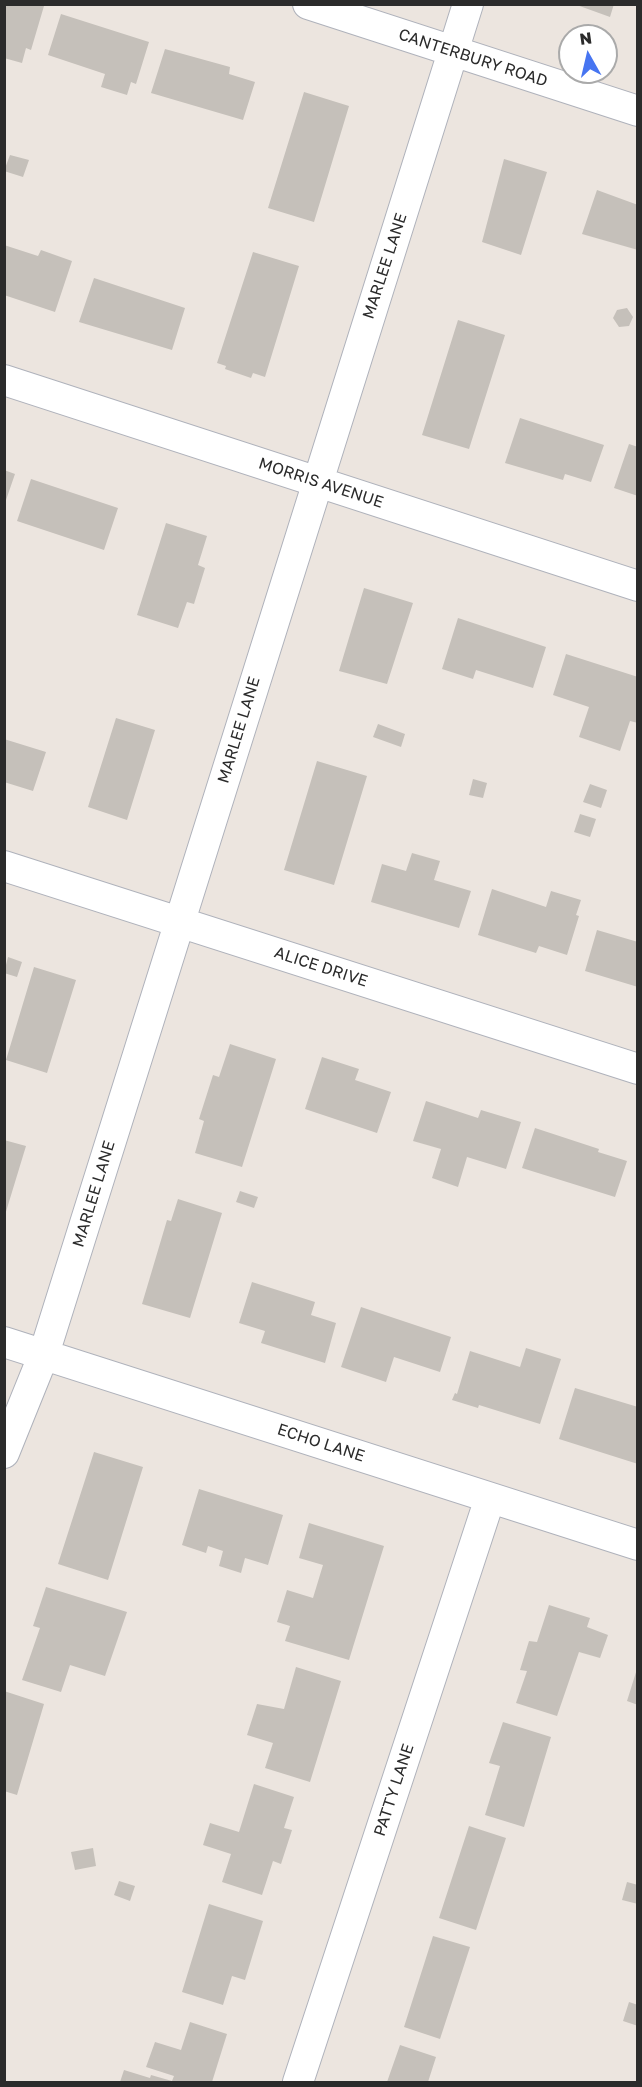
<!DOCTYPE html>
<html>
<head>
<meta charset="utf-8">
<style>
	body { margin:0 }
	#map { position:relative; width:642px; height:2087px; overflow:hidden; background:#ece5df; font-family:"Golos Text",sans-serif }
	canvas { display:block }
	.frame { position:absolute; inset:0; border:6px solid #2b2b2b; pointer-events:none }
	.north { position:absolute; left:558px; top:24px; width:60px; height:60px; box-sizing:border-box; background:#fff; border:2px solid #aaa; border-radius:50%; rotate:352deg; font-size:16px; font-weight:700; line-height:24px; text-align:center; color:#2b2b2b }
	.north::after { content:''; display:block; margin:auto; width:21px; height:27px; background:#4775f1; clip-path:polygon(50% 0,100% 100%,50% 72%,0 100%) }
</style>
</head>
<body>
<div id="map">
<canvas width="642" height="2087"></canvas>
<div class="frame"></div>
<div class="north">N</div>
</div>
<script>
const g = document.querySelector('canvas').getContext('2d');
g.lineJoin = 'round';
function fillPath(path, color) {
  g.fillStyle = color;
  g.fill(path, 'evenodd');
}
function poly(rows) {
  const path = new Path2D();
  for (const r of rows) {
    path.moveTo(r[0], r[1]);
    for (let i = 2; i < r.length; i += 2) path.lineTo(r[i], r[i + 1]);
  }
  return path;
}
function strokePath(path, color, width, dash) {
  g.strokeStyle = color;
  g.lineWidth = width;
  g.lineCap = dash ? 'butt' : 'round';
  g.setLineDash(dash || []);
  g.stroke(path);
}
function drawText(font, color, halo, rows, align = 'center') {
  g.font = font + ' "Golos Text",sans-serif';
  g.lineWidth = 6;
  g.setLineDash([]);
  g.textBaseline = 'middle';
  g.strokeStyle = halo;
  g.fillStyle = color;
  for (const [text, x, y, turn = 0] of rows) {
    g.save();
    g.translate(x, y);
    g.rotate((+turn || 0) * Math.PI / 180);
    g.textAlign = isNaN(turn) ? turn : align;
    if (halo) g.strokeText(text, 0, 0);
    g.fillText(text, 0, 0);
    g.restore();
  }
}
fillPath(poly([
	[4,4,44,6,31,50,26,48,22,63,4,58],
	[574,4,614,4,610,17],
	[61,14,149,42,136,84,131,82,127,95,101,87,105,74,48,55],
	[165,49,230,67,229,74,255,82,243,120,151,93],
	[304,92,349,106,314,222,268,208],
	[10,155,29,160,23,177,4,171],
	[504,159,547,172,521,255,482,242],
	[597,190,638,205,638,250,582,234],
	[4,245,38,256,41,250,72,261,55,312,4,295],
	[253,252,299,266,265,377,253,373,251,378,225,369,226,366,217,363],
	[94,278,185,308,172,350,79,322],
	[627,308,633,317,629,326,619,327,613,318,617,310],
	[458,320,505,335,469,449,422,435],
	[520,418,604,445,591,482,565,474,563,480,505,463],
	[629,444,638,447,638,496,614,488],
	[4,470,15,474,5,503,4,503],
	[31,479,118,508,104,550,17,521],
	[166,523,207,536,198,565,205,568,194,604,187,602,178,628,137,615],
	[364,588,413,603,387,684,339,671],
	[458,618,546,647,533,688,476,670,473,679,442,669],
	[566,654,638,677,638,723,630,721,620,751,579,737,589,707,553,695],
	[116,718,155,730,127,820,88,807],
	[378,724,405,734,401,747,373,737],
	[4,739,46,752,33,791,4,782],
	[317,761,367,776,334,885,284,870],
	[473,779,487,783,483,798,469,795],
	[590,784,607,790,601,808,583,802],
	[580,814,596,819,590,837,574,832],
	[412,853,440,861,434,880,471,891,459,928,371,902,382,864,406,871],
	[492,889,546,907,551,891,581,900,576,915,579,916,567,955,539,946,536,953,478,935],
	[597,930,638,942,638,987,585,971],
	[8,957,22,962,17,977,4,973],
	[34,967,76,980,47,1073,6,1060],
	[230,1044,276,1059,242,1167,195,1153,204,1121,199,1119,213,1075,219,1077],
	[322,1057,359,1069,355,1080,391,1092,377,1133,305,1109],
	[426,1101,478,1118,481,1110,521,1122,506,1169,467,1157,458,1187,432,1178,441,1149,413,1141],
	[535,1128,599,1149,598,1152,627,1161,615,1197,522,1168],
	[4,1140,26,1146,5,1215,4,1215],
	[240,1191,258,1197,254,1208,236,1202],
	[178,1199,222,1213,190,1318,142,1304,167,1220,171,1221],
	[252,1282,315,1302,311,1315,336,1323,325,1363,261,1343,265,1331,239,1323],
	[361,1307,451,1337,440,1372,394,1357,386,1382,341,1367],
	[526,1348,561,1359,540,1424,479,1405,478,1408,452,1400,455,1393,457,1394,470,1351,520,1367],
	[575,1388,638,1407,638,1464,559,1439],
	[94,1452,143,1467,108,1580,58,1564],
	[199,1489,283,1515,268,1565,245,1558,241,1573,219,1566,223,1551,208,1546,206,1553,182,1545],
	[309,1523,384,1546,349,1660,285,1641,290,1626,277,1622,287,1590,313,1598,323,1565,299,1558],
	[46,1587,127,1612,105,1676,70,1665,61,1692,22,1680,40,1628,33,1626],
	[549,1605,590,1618,587,1627,608,1635,600,1658,579,1652,557,1716,516,1703,527,1671,520,1670,529,1641,537,1642],
	[296,1667,341,1681,310,1782,265,1768,273,1743,247,1735,257,1704,284,1709],
	[637,1669,638,1669,638,1705,627,1701],
	[4,1691,44,1704,17,1795,4,1791],
	[503,1722,551,1737,524,1827,485,1815,500,1766,489,1763],
	[254,1784,294,1797,284,1828,292,1830,281,1864,273,1861,262,1895,222,1882,231,1854,203,1845,210,1823,239,1832],
	[469,1826,506,1838,476,1930,439,1918],
	[93,1848,96,1866,75,1870,71,1852],
	[119,1881,135,1886,130,1901,114,1895],
	[627,1882,638,1885,638,1904,622,1900],
	[209,1904,263,1921,245,1980,232,1976,223,2005,182,1992],
	[433,1936,470,1947,440,2039,404,2027],
	[629,2002,638,2005,638,2026,623,2021],
	[190,2022,227,2034,212,2082,120,2082,124,2070,150,2078,151,2075,172,2081,174,2076,146,2067,155,2042,181,2050],
	[400,2045,436,2057,428,2082,387,2082]
]), '#c5c0ba');
const street = poly([
	[308,4,638,111],
	[4,380,638,586],
	[4,866,638,1069],
	[4,1342,638,1545],
	[4,1453,44,1354,468,4],
	[298,2082,490,1498]
]);
strokePath(street, '#afb2bb', 32);
strokePath(street, '#fff', 30);
drawText('16px', '#2b2b2b', '#fff', [
	["CANTERBURY ROAD",473,58,18],
	["MARLEE LANE",385,266,-72],
	["MORRIS AVENUE",321,483,18],
	["MARLEE LANE",239,730,-73],
	["ALICE DRIVE",321,967,18],
	["MARLEE LANE",94,1194,-73],
	["ECHO LANE",321,1443,18],
	["PATTY LANE",394,1790,-72]
]);
</script>
</body>
</html>
